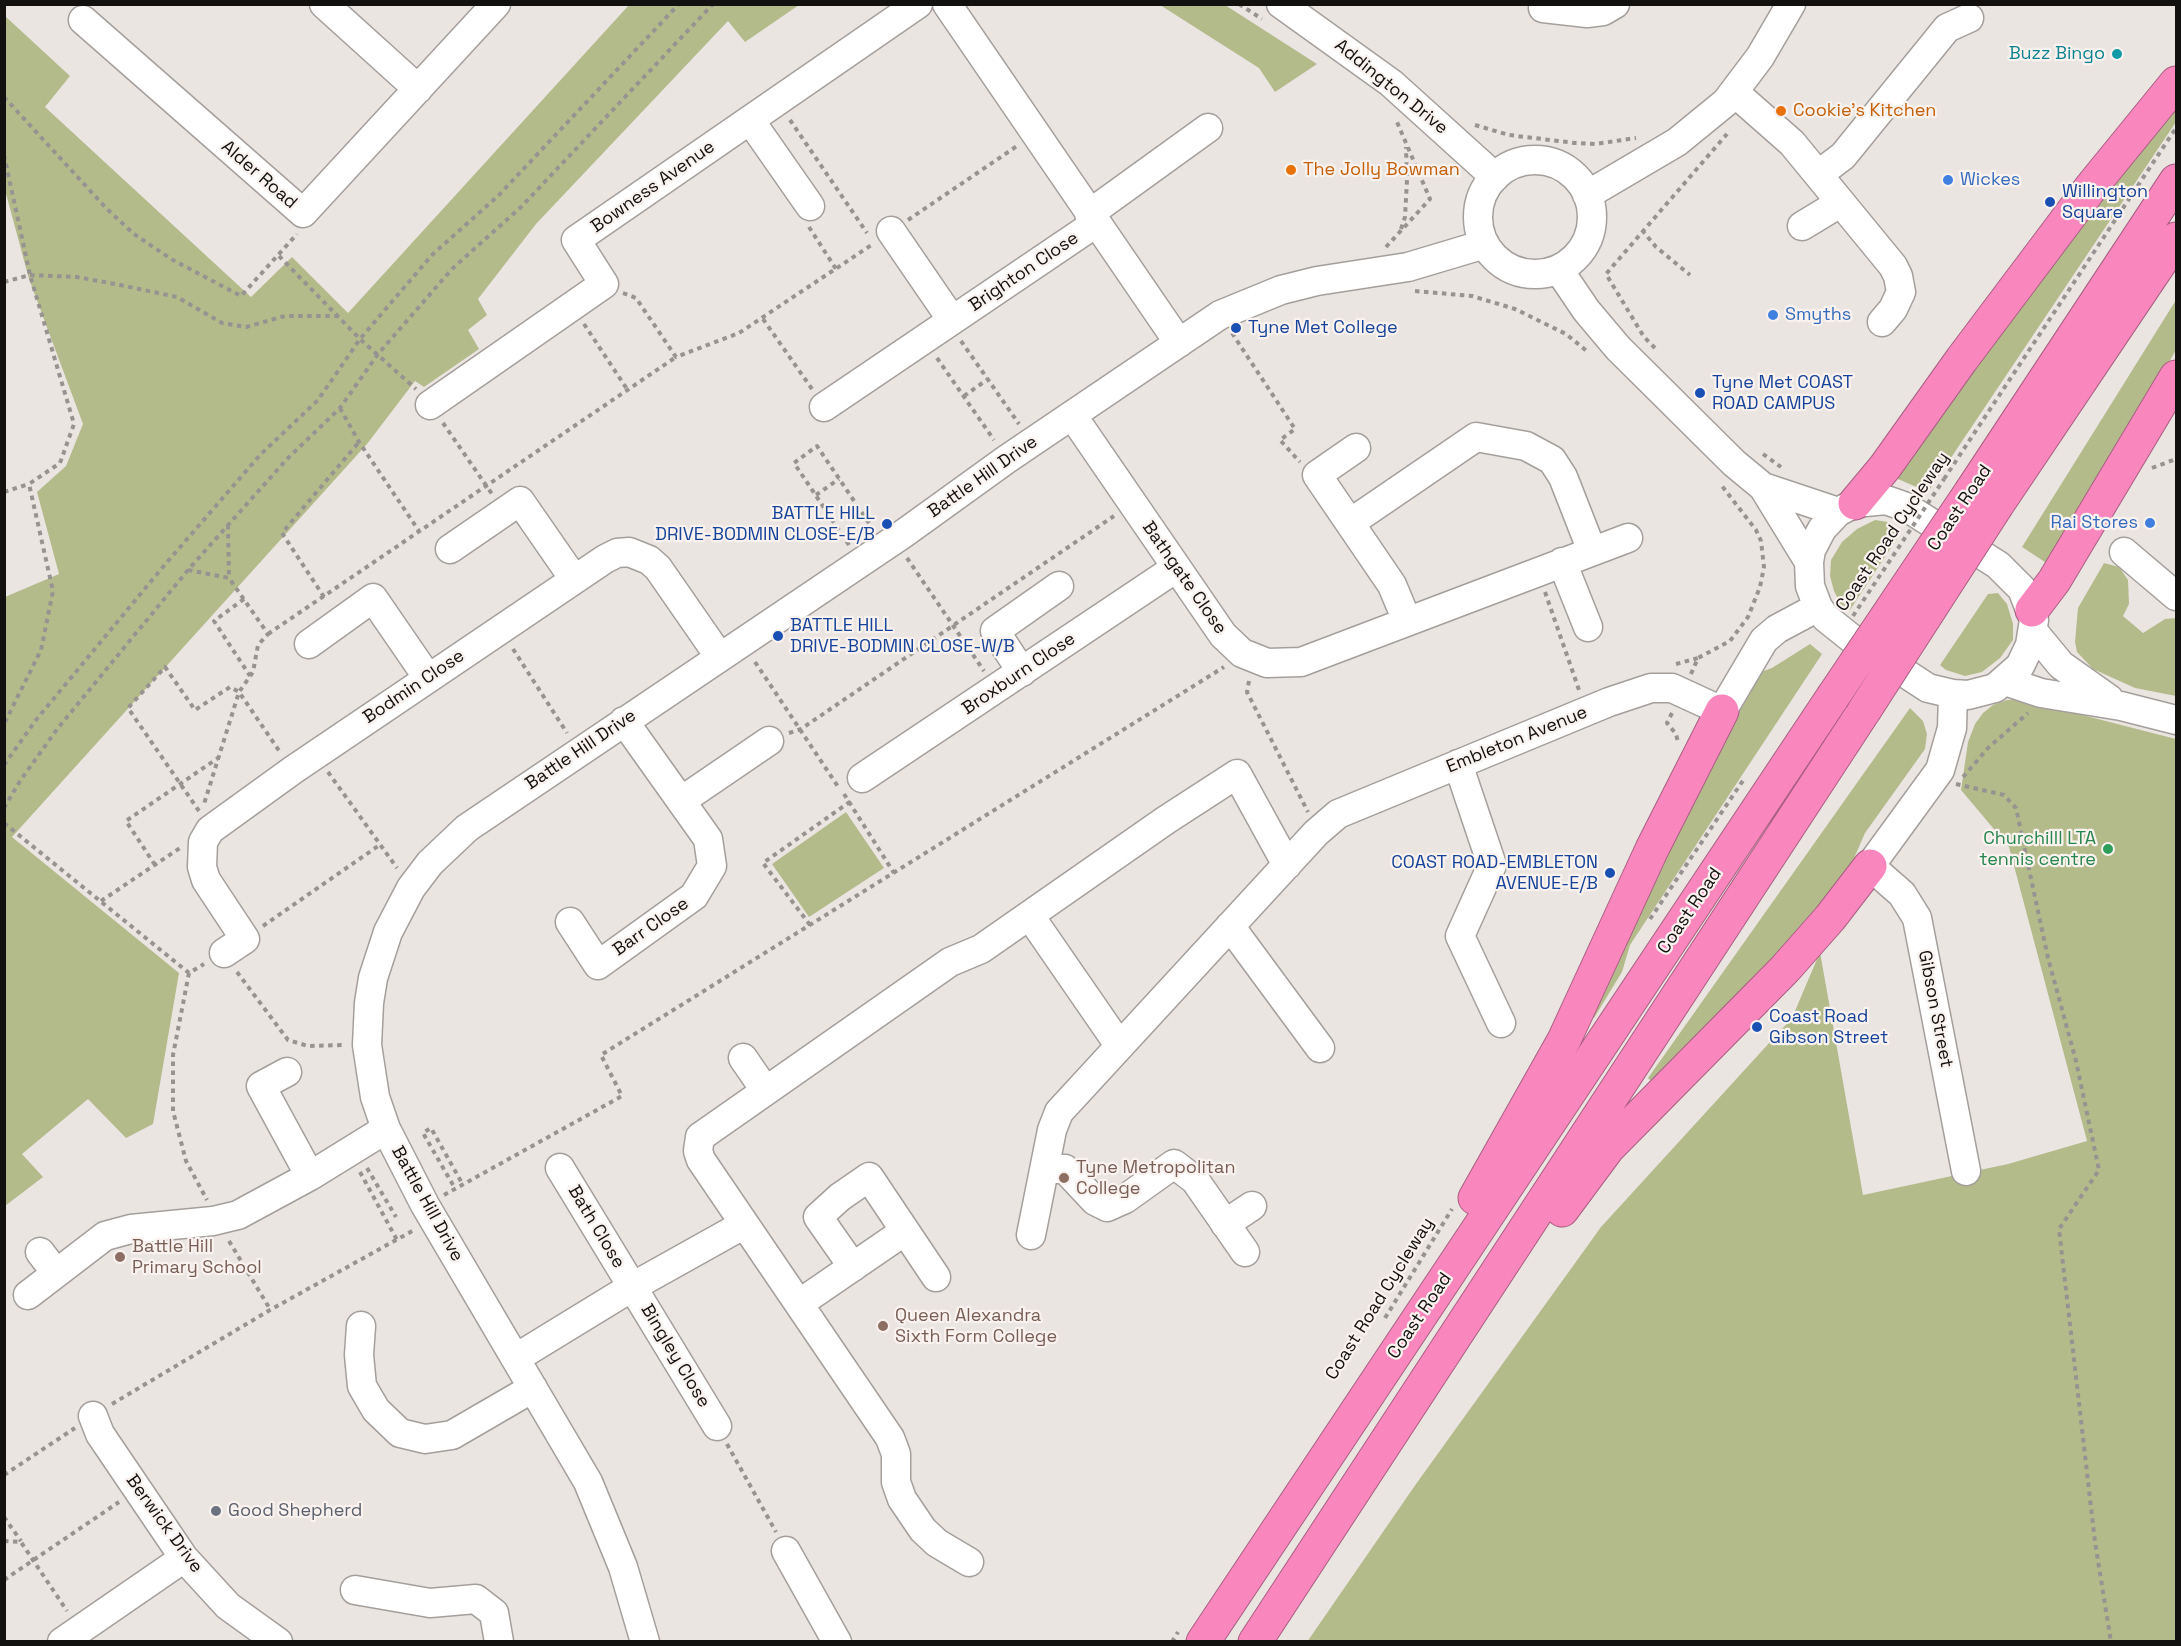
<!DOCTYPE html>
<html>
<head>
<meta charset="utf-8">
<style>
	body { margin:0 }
	#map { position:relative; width:2181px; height:1646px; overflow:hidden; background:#ebe5e2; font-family:"Space Grotesk",sans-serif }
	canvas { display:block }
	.frame { position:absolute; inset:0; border:6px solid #131110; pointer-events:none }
</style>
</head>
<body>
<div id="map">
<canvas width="2181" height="1646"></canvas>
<div class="frame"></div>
</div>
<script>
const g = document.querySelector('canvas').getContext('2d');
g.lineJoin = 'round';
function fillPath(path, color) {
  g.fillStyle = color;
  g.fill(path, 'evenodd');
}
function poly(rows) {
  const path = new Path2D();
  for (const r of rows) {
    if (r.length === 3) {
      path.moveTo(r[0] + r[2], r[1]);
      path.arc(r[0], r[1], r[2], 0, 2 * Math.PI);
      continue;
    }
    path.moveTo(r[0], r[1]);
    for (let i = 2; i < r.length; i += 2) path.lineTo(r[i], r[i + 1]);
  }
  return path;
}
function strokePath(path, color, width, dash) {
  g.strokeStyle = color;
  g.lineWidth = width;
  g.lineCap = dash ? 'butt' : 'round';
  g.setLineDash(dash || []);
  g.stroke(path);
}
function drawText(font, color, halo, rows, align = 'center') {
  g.font = font + ' "Space Grotesk",sans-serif';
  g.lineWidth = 4.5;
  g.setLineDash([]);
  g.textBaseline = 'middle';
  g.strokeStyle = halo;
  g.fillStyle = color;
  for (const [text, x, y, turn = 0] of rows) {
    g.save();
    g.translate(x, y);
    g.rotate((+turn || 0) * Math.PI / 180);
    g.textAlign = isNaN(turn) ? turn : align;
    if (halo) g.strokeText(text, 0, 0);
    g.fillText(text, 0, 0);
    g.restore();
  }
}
fillPath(poly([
	[629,5,799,5,745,42,728,21,536,224,478,299,487,315,468,330,479,349,424,387,415,381,367,444,12,837,179,973,153,1124,126,1138,88,1099,22,1154,43,1177,5,1206,5,597,59,574,37,492,66,466,83,424,29,279,5,190,5,16,70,76,45,107,251,297,292,257,348,313],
	[1160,5,1225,5,1317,64,1275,92,1259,68],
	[2176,99,2176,122,1928,492,1891,476],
	[2176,300,2176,350,2051,566,2022,547],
	[1875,520,1888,522,1902,531,1850,610,1841,605,1834,591,1830,576,1831,560,1842,542,1857,529],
	[2104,563,2119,567,2128,580,2129,604,2123,616,2143,633,2165,619,2176,618,2176,696,2135,688,2093,669,2077,652,2075,642,2078,608],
	[1998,593,2007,604,2013,624,2013,640,2000,658,1982,672,1965,676,1946,670,1940,665,1988,594],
	[1810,644,1822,654,1630,945,1622,972,1594,1018,1589,1012,1758,673,1772,668],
	[2020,699,2176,739,2176,1641,1307,1642,1416,1484,1601,1227,1792,1018,1820,952,1863,1195,2008,1164,2087,1141,2009,847,1961,790,1968,742,1975,724,1983,713,1993,705,2007,700],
	[1910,708,1923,721,1927,734,1925,749,1865,833,1855,856,1858,868,1655,1085,1648,1078],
	[846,812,884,868,809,917,772,864]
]), '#b4bb8b');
const minor = poly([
	[324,4,418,89],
	[947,4,1179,343],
	[1281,4,1391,83,1495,177],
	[1543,8,1587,13,1603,11,1615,4],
	[83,20,303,213,496,4],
	[1734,92,1792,143,1893,266,1898,276,1901,292,1893,309,1882,322],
	[750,120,810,206],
	[1535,217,57],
	[1819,174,1843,156,1947,28,1969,18],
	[1587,195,1677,142,1726,102,1760,57,1791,4],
	[1089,214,1208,128],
	[1802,226,1840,203],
	[891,231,952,320],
	[1559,270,1586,310,1618,348,1734,463,1763,487,1809,562],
	[430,405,604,284,576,240,918,4],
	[824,407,1096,223],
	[1072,415,1223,635,1242,653,1267,663,1301,662,1628,538],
	[1356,448,1317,475,1392,585,1407,621],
	[1763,487,1838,512],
	[1886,500,1906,507,1998,565,2022,589,2034,620,2030,645,2020,666,1995,688,1968,695,1953,694,1928,688,1851,638,1826,618,1818,607,1810,586,1809,562,1811,550,1822,529,1838,512,1855,503,1886,500],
	[1350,523,1476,437,1526,446,1552,460,1563,477,1592,551],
	[450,549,520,501,574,579],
	[2124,552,2176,596],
	[1562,562,1588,627],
	[2033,631,2061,665,2109,699],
	[309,644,373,598,428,678],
	[1022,672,995,631,1059,586],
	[2005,681,2041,693,2121,706,2176,720],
	[1953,694,1952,728,1940,770,1870,866,1902,894,1917,918,1966,1171],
	[1458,764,1492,865,1460,936,1501,1023],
	[862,778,1176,568],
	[681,801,769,741],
	[1030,916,1119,1045],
	[570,922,598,965,694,896,712,866,708,839,624,721],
	[1230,926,1320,1048],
	[224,953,245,939,206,880,202,867,203,842,210,830,293,770,605,559,617,553,629,552,649,560,658,568,719,656],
	[743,1058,765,1090],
	[287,1072,261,1086,310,1176],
	[560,1168,717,1426],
	[1045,1169,1065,1169,1095,1201,1107,1207,1125,1199,1174,1164,1195,1180,1245,1252],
	[1225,1224,1252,1206],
	[1031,1235,1052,1130,1059,1112,1316,833,1338,814,1609,702,1651,688,1672,688,1722,711,1764,640,1777,629,1818,607],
	[40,1252,56,1273],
	[853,1267,818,1217,840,1197,869,1177,936,1277],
	[28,1295,105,1236,131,1229,213,1221,238,1215,310,1176,386,1129],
	[800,1303,905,1231],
	[361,1326,359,1355,362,1386,376,1410,400,1433,425,1439,452,1435,533,1388],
	[516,1358,632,1287,743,1225],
	[93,1416,100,1434,184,1558,228,1606,278,1642],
	[786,1551,837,1642],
	[969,1562,937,1543,923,1530,902,1499,896,1482,896,1454,890,1438,701,1160,698,1151,700,1137,950,962,981,949,1166,820,1237,774,1287,865],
	[355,1590,430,1603,476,1599,494,1613,499,1642],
	[62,1642,184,1558],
	[645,1642,623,1567,588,1482,425,1205,386,1129,375,1097,367,1045,369,1003,373,978,388,932,411,888,430,863,467,828,903,534,1007,459,1220,315,1281,290,1317,281,1408,267,1485,244]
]);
const highway = poly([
	[1972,490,2176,181],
	[1855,503,1885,467,1962,359,2092,186,2176,83],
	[1997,505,2176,239],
	[2032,610,2054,581,2176,377],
	[1475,1198,1564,1040,1652,849,1722,711],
	[1562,1210,1608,1148,1785,969,1830,918,1870,866],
	[1203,1642,1832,698],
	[1255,1642,1864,711]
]);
strokePath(minor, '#a59f9c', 31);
strokePath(highway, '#a85e80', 35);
strokePath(poly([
	[1239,4,1262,19],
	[4,97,107,209,134,234,171,259,241,296,297,234],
	[790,120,867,233],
	[1475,125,1509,135,1575,143,1595,144,1636,138],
	[4,155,30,275,74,424,60,463,29,484,53,591,41,650,4,724],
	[908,220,1017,146],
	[809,227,836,269],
	[1401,229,1405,217,1407,180,1406,147],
	[1642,230,1656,247,1690,275],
	[1386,247,1430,199,1397,122],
	[279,256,360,339,416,389],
	[4,282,30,275,77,277,120,285,177,297,222,323,246,327,285,316,339,316],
	[1415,291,1472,296,1515,309,1566,334,1588,352],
	[623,293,636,298,676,357,739,333,873,244],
	[763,319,812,389],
	[584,324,627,389],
	[1232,333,1295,429,1280,440,1300,462],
	[961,341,1019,424],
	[1655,348,1644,337,1606,274,1727,134],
	[937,358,994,440],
	[964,396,988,379],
	[340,408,359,442,419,531],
	[443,423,492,494],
	[1763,454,1781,467],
	[2152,468,2176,459],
	[1944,479,2176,128],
	[4,492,29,484],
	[816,495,839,479],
	[228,525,229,578],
	[849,545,794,463,817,446,873,529],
	[907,558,984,671],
	[188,570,229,578,268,634,258,645,253,672,239,692,204,804],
	[1545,592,1579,690],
	[324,597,282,533,359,442],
	[244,599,214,621,250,676],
	[268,634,676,357],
	[513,649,567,733],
	[755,662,839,788],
	[1676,664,1698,658],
	[1691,674,1698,658,1730,641,1748,617,1760,587,1764,567,1761,541,1756,530,1722,486],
	[1249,681,1247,692,1308,812],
	[1672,713,1667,723,1676,734,1678,742],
	[789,733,801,729,1114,516],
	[4,765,36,720,162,568,260,455,318,400,360,339,432,255,498,196,679,4],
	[328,772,397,868],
	[1963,777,1988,748,2028,713],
	[1956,784,2004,795,2016,808,2048,958,2076,1061,2099,1170,2059,1229,2095,1542,2111,1642],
	[844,794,894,873],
	[4,808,20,781,58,728,188,570,287,459,340,408,378,354,452,269,521,207,713,4],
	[199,811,128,708,165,667,195,710,230,687,239,692,280,752],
	[4,823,189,973,204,964],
	[155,865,126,821,218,758],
	[101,901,180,848],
	[1650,919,1744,779],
	[810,925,763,863,851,801],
	[263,926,381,844],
	[237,972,288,1040,308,1046,344,1045],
	[189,973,173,1055,173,1111,186,1161,207,1200],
	[367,1168,396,1217],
	[360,1172,397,1240],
	[453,1185,423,1133,431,1128,463,1185],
	[444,1195,622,1096,601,1055,1224,667],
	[229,1241,270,1309],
	[1385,1318,1452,1209],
	[112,1404,270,1310,414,1230],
	[727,1444,776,1532],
	[4,1475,75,1428],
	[4,1517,21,1541],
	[4,1541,21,1542,67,1611],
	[4,1580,119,1502],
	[1172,1642,1178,1632]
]), '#979390', 4, [4.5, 4.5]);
strokePath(minor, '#fff', 28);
strokePath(highway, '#f987bd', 33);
const highwayBridge = poly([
	[1832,698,1972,490],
	[1864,711,1997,505]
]);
strokePath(highwayBridge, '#a85e80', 35, []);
strokePath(poly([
	[1853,616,1944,479]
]), '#979390', 4, [4.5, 4.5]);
strokePath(highwayBridge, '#f987bd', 33);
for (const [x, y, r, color] of [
	[2117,54,6,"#0f9aa8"],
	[1781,111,6,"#e8710a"],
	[1291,170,6,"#e8710a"],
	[1948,180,6,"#3f7fe0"],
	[2050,202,6,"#1a4fb4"],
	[1773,315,6,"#3f7fe0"],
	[1236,328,6,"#1a4fb4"],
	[1700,393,6,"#1a4fb4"],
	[2150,523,6,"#3f7fe0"],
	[887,524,6,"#1a4fb4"],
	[778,636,6,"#1a4fb4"],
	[2108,849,6,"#2e9e5b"],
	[1610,873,6,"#1a4fb4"],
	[1757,1027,6,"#1a4fb4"],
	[1064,1178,6,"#8d6e63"],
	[120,1257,6,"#8d6e63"],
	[883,1326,6,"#8d6e63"],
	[216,1511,6,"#6b7280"]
]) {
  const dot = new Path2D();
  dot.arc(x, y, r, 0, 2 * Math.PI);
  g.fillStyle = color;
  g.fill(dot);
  strokePath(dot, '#f9f2ef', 2);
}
drawText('18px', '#0d838f', '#f9f2ef', [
	["Buzz Bingo",2105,54]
], 'right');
drawText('18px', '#131110', '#f9f2ef', [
	["Addington Drive",1391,87,39],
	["Alder Road",259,175,41],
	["Bowness Avenue",653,187,-35],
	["Brighton Close",1024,272,-34],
	["Battle Hill Drive",983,477,-35],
	["Coast Road",1960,508,-56],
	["Coast Road Cycleway",1893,532,-56],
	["Bathgate Close",1184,578,55],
	["Broxburn Close",1019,674,-34],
	["Bodmin Close",414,687,-34],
	["Embleton Avenue",1517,740,-22],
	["Battle Hill Drive",581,750,-34],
	["Coast Road",1690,911,-56],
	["Barr Close",651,927,-35],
	["Gibson Street",1935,1009,79],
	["Battle Hill Drive",427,1204,61],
	["Bath Close",596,1227,59],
	["Coast Road Cycleway",1380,1299,-58],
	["Coast Road",1420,1316,-56],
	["Bingley Close",675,1356,59],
	["Berwick Drive",164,1524,54]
]);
drawText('18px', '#c56008', '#f9f2ef', [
	["Cookie's Kitchen",1793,111],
	["The Jolly Bowman",1303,170]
], 'left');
drawText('18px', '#366cbe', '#f9f2ef', [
	["Wickes",1960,180],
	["Smyths",1785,315],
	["Rai Stores",2138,523,"right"]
], 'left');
drawText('18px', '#164399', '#f9f2ef', [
	["Willington",2062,192],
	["Square",2062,213],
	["Tyne Met College",1248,328],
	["Tyne Met COAST",1712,383],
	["ROAD CAMPUS",1712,404],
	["BATTLE HILL",875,514,"right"],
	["DRIVE-BODMIN CLOSE-E/B",875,535,"right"],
	["BATTLE HILL",790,626],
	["DRIVE-BODMIN CLOSE-W/B",790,647],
	["COAST ROAD-EMBLETON",1598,863,"right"],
	["AVENUE-E/B",1598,884,"right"],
	["Coast Road",1769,1017],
	["Gibson Street",1769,1038]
], 'left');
drawText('18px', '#27864d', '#f9f2ef', [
	["Churchilll LTA",2096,839],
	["tennis centre",2096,860]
], 'right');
drawText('18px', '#785e54', '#f9f2ef', [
	["Tyne Metropolitan",1076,1168],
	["College",1076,1189],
	["Battle Hill",132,1247],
	["Primary School",132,1268],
	["Queen Alexandra",895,1316],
	["Sixth Form College",895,1337]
], 'left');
drawText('18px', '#5b616d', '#f9f2ef', [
	["Good Shepherd",228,1511]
], 'left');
</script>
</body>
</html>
